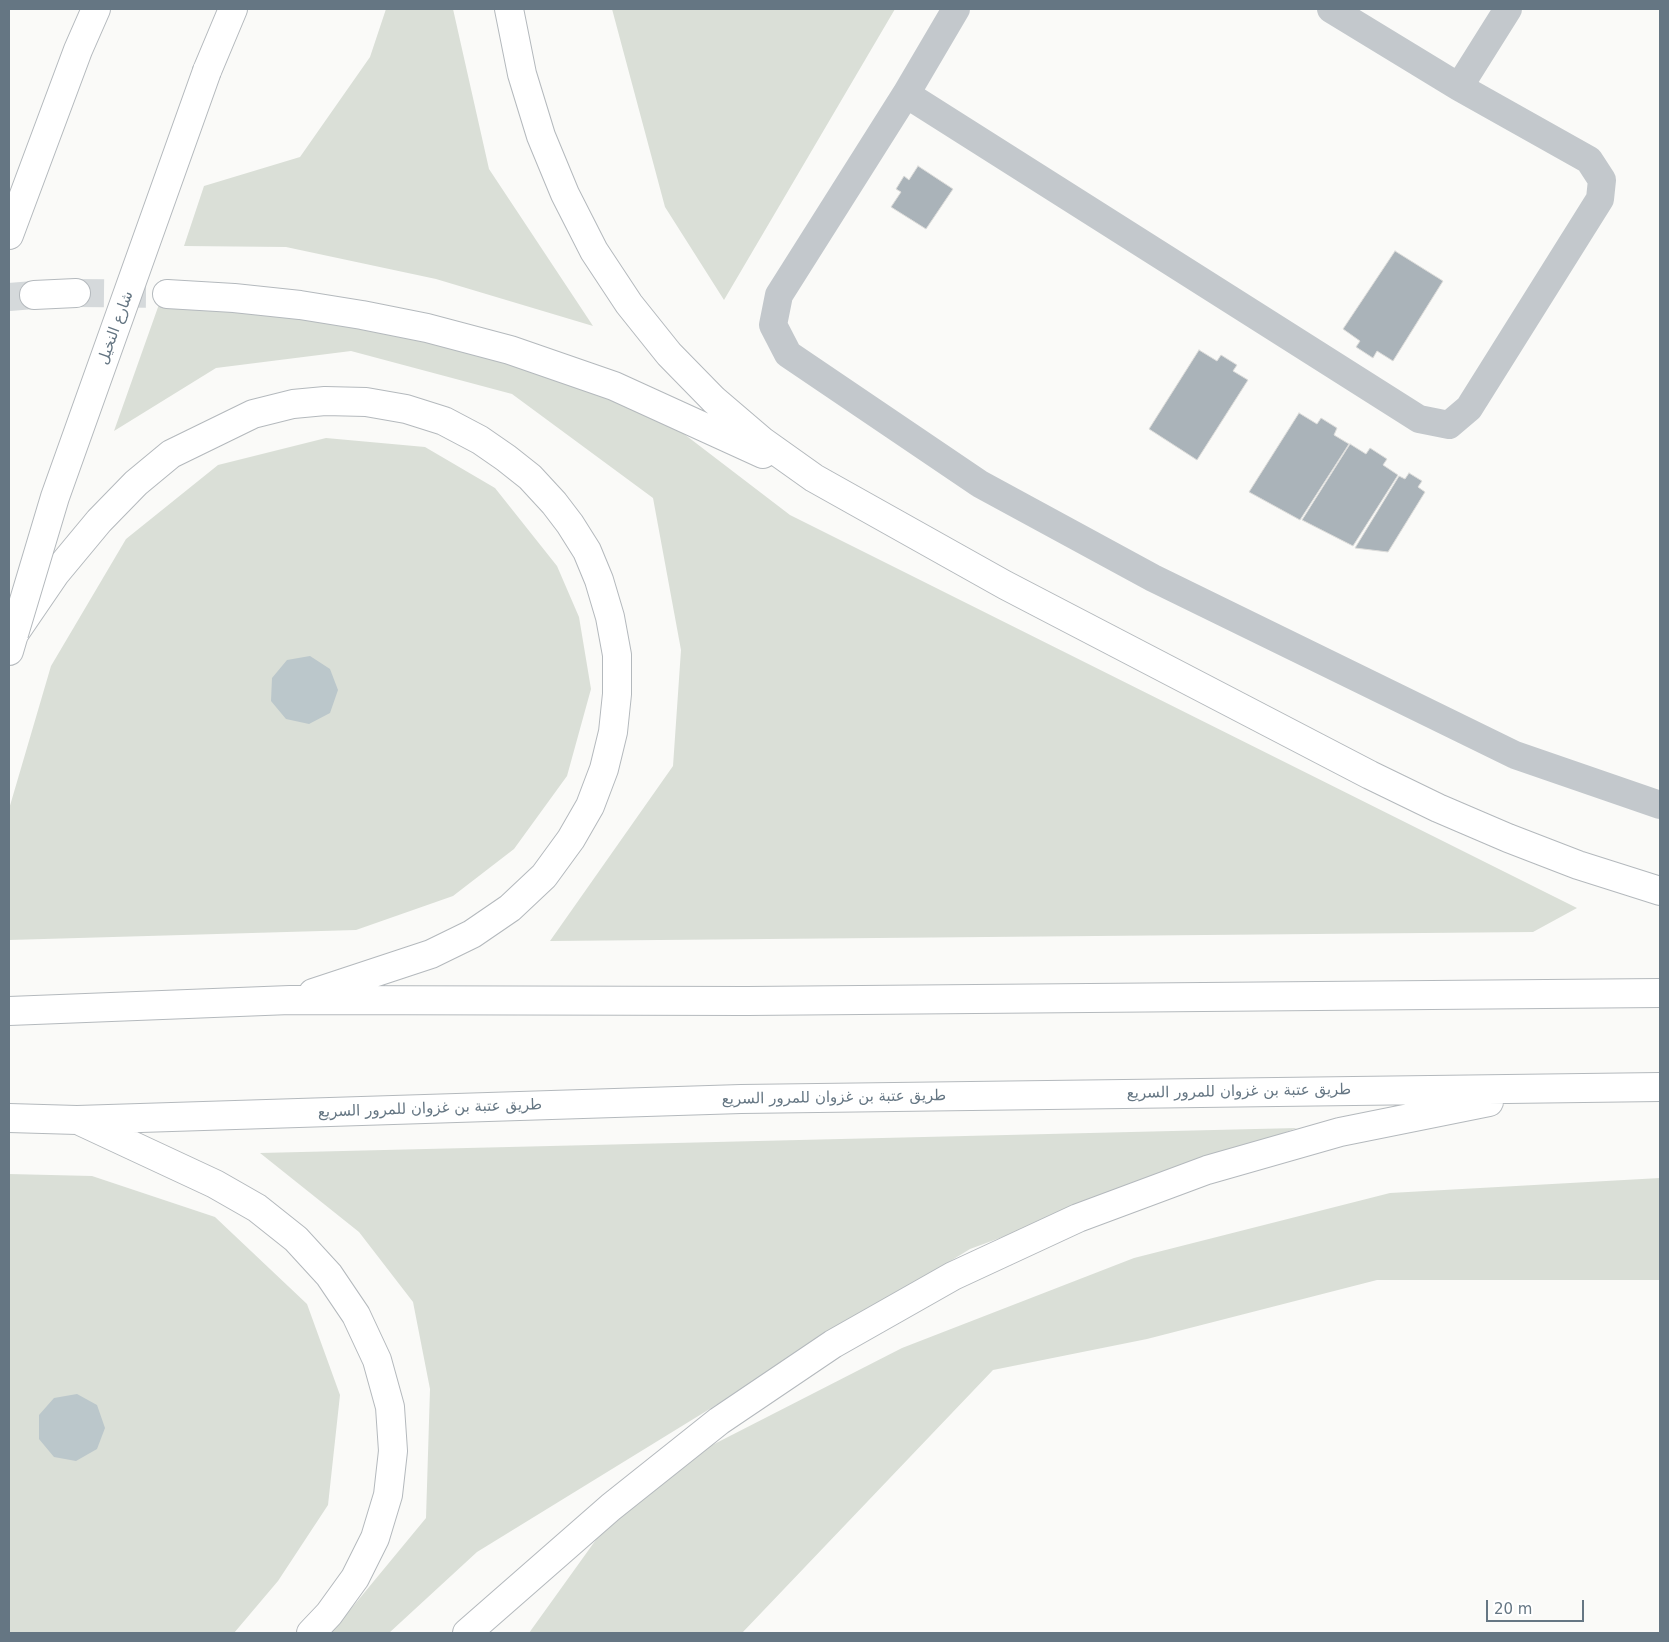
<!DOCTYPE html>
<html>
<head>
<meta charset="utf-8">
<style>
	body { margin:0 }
	#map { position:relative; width:1669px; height:1642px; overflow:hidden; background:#fafaf8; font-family:"DejaVu Sans",sans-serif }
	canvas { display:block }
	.frame { position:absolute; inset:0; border:10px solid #657683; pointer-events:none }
	.scale { position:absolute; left:1486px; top:1600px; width:98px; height:22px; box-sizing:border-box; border:2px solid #657683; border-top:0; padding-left:6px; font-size:15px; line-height:18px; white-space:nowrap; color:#657683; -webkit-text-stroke:4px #fff; paint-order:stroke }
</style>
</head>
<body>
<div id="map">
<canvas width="1669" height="1642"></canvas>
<div class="frame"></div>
<div class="scale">20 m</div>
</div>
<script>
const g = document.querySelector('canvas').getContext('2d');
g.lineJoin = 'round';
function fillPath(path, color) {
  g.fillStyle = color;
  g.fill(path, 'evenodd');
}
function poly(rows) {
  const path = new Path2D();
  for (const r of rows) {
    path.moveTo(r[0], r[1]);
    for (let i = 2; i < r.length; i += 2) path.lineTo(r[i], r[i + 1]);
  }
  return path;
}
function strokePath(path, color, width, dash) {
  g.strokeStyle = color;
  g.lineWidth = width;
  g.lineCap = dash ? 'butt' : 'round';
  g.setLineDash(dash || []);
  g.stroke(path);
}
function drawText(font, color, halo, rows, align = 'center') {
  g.font = font + ' "DejaVu Sans","Noto Sans Arabic",sans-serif';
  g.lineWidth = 5;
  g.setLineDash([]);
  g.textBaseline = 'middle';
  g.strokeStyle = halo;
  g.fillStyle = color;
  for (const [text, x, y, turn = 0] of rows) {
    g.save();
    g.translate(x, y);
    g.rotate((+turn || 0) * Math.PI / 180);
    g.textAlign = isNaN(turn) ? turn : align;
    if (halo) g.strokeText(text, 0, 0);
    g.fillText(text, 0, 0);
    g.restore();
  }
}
fillPath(poly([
	[386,9,453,9,489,169,593,326,436,279,286,247,184,246,204,186,300,157,370,57],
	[612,9,895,9,724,300,665,207],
	[168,279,428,328,637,398,790,515,1577,908,1533,932,550,941,673,766,681,650,653,498,512,394,351,351,216,368,114,431],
	[326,438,425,447,495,488,557,566,579,617,591,689,567,776,514,849,453,896,356,930,9,940,9,809,51,666,126,539,218,465],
	[1297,1128,970,1249,477,1552,389,1633,331,1633,426,1518,430,1389,413,1302,359,1232,260,1153],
	[9,1174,92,1176,215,1217,307,1304,340,1395,328,1505,278,1581,234,1633,9,1633],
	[1660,1178,1660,1280,1377,1280,1147,1339,993,1370,742,1633,529,1633,636,1484,902,1348,1134,1258,1390,1193]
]), '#dadfd7');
fillPath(poly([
	[310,656,330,669,338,690,330,713,309,724,286,719,271,701,272,678,287,660],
	[77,1394,97,1405,105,1428,97,1449,76,1461,54,1457,39,1439,39,1415,54,1398]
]), '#bbc7cb');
const building = poly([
	[918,166,953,189,926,229,891,207,901,192,896,189,904,176,909,180,918,166],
	[1395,251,1443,281,1393,361,1377,351,1373,358,1356,347,1360,341,1343,329,1395,251],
	[1199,350,1217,361,1221,355,1237,365,1233,371,1248,380,1197,460,1149,429,1199,350],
	[1299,413,1317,424,1321,418,1337,428,1334,435,1349,444,1300,520,1249,492,1299,413],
	[1350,444,1366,454,1370,448,1387,459,1383,465,1398,475,1353,546,1302,520,1350,444],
	[1409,473,1422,481,1418,487,1425,492,1388,552,1355,548,1399,476,1405,479,1409,473]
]);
fillPath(building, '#aab3b9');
strokePath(building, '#dcdcda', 1);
strokePath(poly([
	[76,293,167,294],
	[9,297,34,295]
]), '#d5d9db', 28, [28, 14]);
const highway = poly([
	[509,9,522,74,541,136,565,194,594,251,629,304,669,354,714,400,762,441,814,478,1005,585,1370,775,1438,808,1508,838,1578,865,1660,891],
	[207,71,233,9],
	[9,235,78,50,96,9],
	[167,294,234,298,300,305,362,315,427,328,510,350,614,386,763,454],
	[34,295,76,293],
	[9,651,14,634,55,574,99,521,136,483,171,454,253,414,293,404,325,401,366,402,406,409,444,421,480,440,506,458,530,477,554,503,570,524,587,551,599,580,610,617,617,655,617,694,613,732,604,769,590,806,571,839,544,876,510,908,472,934,431,954,313,993],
	[9,1011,290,1000,747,1001,1660,993],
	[9,1118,77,1120,741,1099,1660,1087],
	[82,1122,215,1184,257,1208,296,1239,329,1275,356,1315,377,1360,390,1407,393,1451,388,1495,375,1538,355,1578,329,1614,311,1633],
	[467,1633,611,1507,719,1421,833,1344,953,1276,1078,1218,1207,1170,1340,1132,1489,1102]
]);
strokePath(highway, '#b4b9bd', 30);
strokePath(poly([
	[956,9,906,94,779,295,773,325,788,354,980,484,1153,578,1515,755,1660,805],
	[1459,87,1508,9],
	[906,94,1419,419,1449,425,1469,408,1600,199,1602,180,1589,160,1459,87,1331,9]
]), '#c3c8cc', 28);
strokePath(highway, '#fff', 28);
const highwayBridge = poly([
	[14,634,55,497,207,71]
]);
strokePath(highwayBridge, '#b4b9bd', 30, []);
strokePath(highwayBridge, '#fff', 28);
drawText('15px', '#657683', '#fff', [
	["شارع النخيل",116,328,-70],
	["طريق عتبة بن غزوان للمرور السريع",1239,1092,-1],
	["طريق عتبة بن غزوان للمرور السريع",834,1098,-1],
	["طريق عتبة بن غزوان للمرور السريع",430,1109,-2]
]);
</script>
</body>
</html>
